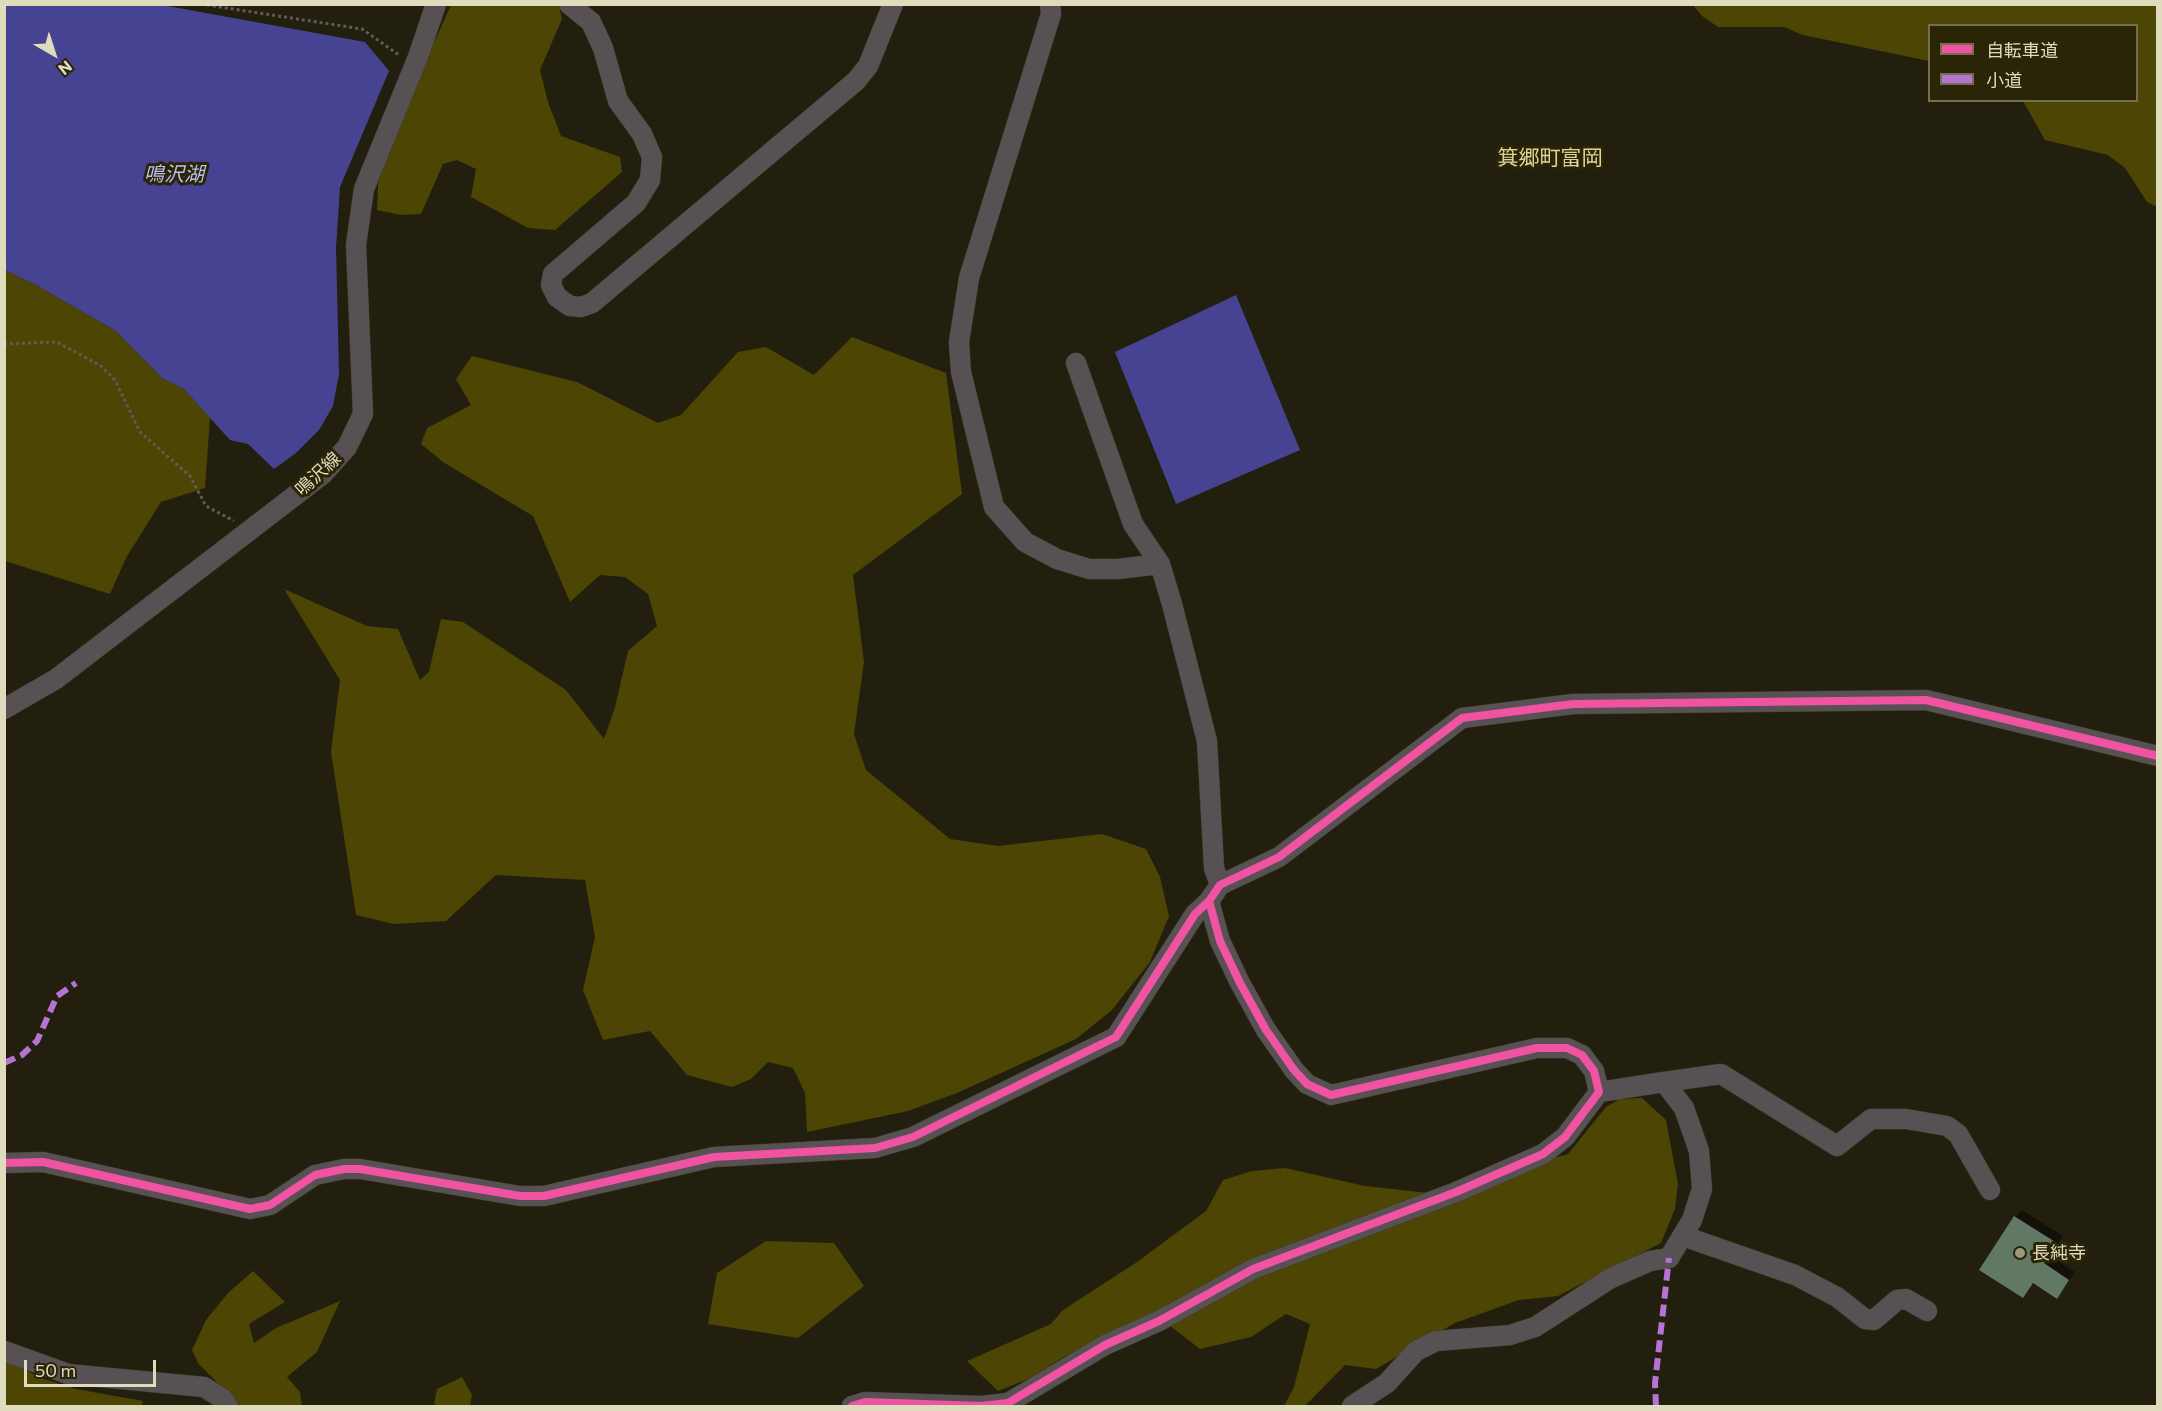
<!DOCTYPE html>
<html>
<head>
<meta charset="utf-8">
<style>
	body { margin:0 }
	#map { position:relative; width:2162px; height:1411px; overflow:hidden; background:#221f0e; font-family:Commissioner,"Noto Sans JP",sans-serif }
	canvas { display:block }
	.frame { position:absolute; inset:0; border:6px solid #dfdbbd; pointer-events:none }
	.legend { position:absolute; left:1928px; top:24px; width:210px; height:78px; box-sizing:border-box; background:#2a2506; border:2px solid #726e4f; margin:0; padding:8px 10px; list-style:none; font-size:18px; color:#dfdbbd }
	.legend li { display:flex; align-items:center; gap:12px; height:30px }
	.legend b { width:30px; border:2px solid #726e4f }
	.north { position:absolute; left:24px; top:24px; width:60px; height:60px; -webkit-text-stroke:4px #2a2506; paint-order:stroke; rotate:141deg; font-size:16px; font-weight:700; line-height:24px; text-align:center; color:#dfdbbd }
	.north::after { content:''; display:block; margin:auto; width:21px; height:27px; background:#dfdbbd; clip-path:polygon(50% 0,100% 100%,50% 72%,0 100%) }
	.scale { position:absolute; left:24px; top:1360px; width:132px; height:27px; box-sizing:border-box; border:3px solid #dfdbbd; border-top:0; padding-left:8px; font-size:18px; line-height:21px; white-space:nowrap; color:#dfdbbd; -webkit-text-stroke:4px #2a2506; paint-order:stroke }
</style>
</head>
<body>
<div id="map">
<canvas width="2162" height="1411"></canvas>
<div class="frame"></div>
<ul class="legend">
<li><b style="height:8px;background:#f153a3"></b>自転車道</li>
<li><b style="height:8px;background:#b673d3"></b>小道</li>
</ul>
<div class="north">N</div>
<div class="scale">50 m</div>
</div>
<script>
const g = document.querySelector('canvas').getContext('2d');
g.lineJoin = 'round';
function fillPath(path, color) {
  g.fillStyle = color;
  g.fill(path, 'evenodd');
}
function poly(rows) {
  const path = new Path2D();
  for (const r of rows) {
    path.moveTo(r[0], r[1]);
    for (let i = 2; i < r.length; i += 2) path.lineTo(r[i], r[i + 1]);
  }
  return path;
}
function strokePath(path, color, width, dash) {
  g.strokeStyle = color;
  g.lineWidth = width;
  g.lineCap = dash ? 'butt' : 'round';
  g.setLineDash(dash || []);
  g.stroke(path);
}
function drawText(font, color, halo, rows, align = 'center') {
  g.font = font + ' Commissioner,"Noto Sans JP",sans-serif';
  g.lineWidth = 6;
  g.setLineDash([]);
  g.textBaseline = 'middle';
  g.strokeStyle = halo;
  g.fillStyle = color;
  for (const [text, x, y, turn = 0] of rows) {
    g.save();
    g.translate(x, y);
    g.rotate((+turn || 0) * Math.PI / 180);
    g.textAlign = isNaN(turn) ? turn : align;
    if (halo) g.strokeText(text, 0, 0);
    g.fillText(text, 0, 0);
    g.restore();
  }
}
fillPath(poly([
	[451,5,559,5,562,19,540,70,548,102,561,136,620,157,622,172,555,230,528,228,471,197,476,169,457,160,443,164,421,214,401,215,377,210,379,164],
	[1693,5,2157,5,2157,207,2147,202,2125,168,2108,155,2045,140,2023,101,2136,100,2136,26,1930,26,1929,61,1803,35,1784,27,1718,27,1702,16],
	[5,270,36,285,116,331,162,378,184,389,210,417,205,488,161,502,126,558,110,594,5,561],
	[852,337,946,373,962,494,853,575,864,662,854,734,866,770,950,839,998,846,1102,834,1146,849,1160,877,1169,916,1150,962,1112,1010,1076,1039,957,1093,908,1111,807,1132,805,1093,793,1068,768,1062,751,1079,732,1087,687,1075,650,1031,603,1040,583,990,595,937,585,880,496,875,446,921,394,924,356,915,331,752,340,680,284,589,367,626,398,629,420,680,429,672,441,619,463,622,566,690,604,739,615,707,628,651,657,626,648,594,625,577,600,575,570,602,533,516,443,462,421,444,427,428,471,405,456,379,472,356,577,382,658,423,681,415,738,352,766,347,814,375],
	[1642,1098,1666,1120,1678,1184,1675,1209,1661,1243,1558,1296,1519,1300,1455,1323,1376,1369,1345,1365,1305,1406,1284,1406,1294,1387,1310,1324,1286,1314,1251,1337,1200,1349,1156,1315,1067,1355,1028,1379,998,1391,967,1361,1051,1324,1063,1310,1137,1262,1206,1211,1223,1180,1252,1171,1285,1168,1365,1186,1429,1193,1568,1154,1606,1107,1620,1099],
	[766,1241,834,1243,864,1286,798,1338,708,1324,717,1273],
	[253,1271,285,1302,249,1324,254,1343,276,1328,340,1301,317,1352,287,1377,300,1392,302,1406,240,1406,198,1363,192,1350,206,1320,228,1293],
	[4,1359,41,1378,76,1389,143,1401,142,1406,5,1406],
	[462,1377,472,1395,470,1406,438,1406,434,1404,437,1389]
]), '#4d4504');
fillPath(poly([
	[5,4,162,5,365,42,389,71,340,187,336,248,339,374,333,406,319,430,296,453,274,469,248,444,230,440,184,389,162,378,116,331,36,285,5,270],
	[1236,295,1300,450,1176,504,1115,352]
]), '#464393');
fillPath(poly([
	[2022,1210,2063,1236,2050,1256,2075,1272,2057,1297,2034,1282,2023,1296,2015,1217]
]), '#0007');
fillPath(poly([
	[2014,1216,2057,1243,2044,1263,2069,1280,2057,1299,2033,1283,2023,1298,1979,1270]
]), '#617865');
const minor = poly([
	[569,4,591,22,603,48,618,101,642,134,652,157,650,180,636,203,553,274,551,285,557,297,570,306,581,307,592,303,856,81,868,66,893,4],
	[1050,4,1051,14,969,278,959,342,961,372,994,507,1025,542,1057,559,1089,569,1118,569,1160,564],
	[1076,363,1133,524,1160,564,1172,604,1207,741,1214,868,1220,885],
	[4,709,56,679,323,474,347,447,363,414,356,245,364,189,418,57,436,4],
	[1664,1082,1721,1074,1837,1146,1871,1119,1906,1119,1947,1126,1958,1134,1990,1190],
	[4,1163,43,1162,250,1209,270,1205,315,1175,344,1169,360,1169,520,1196,544,1196,714,1157,875,1148,913,1137,1116,1037,1195,914,1209,901],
	[1683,1236,1795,1275,1837,1297,1865,1319,1874,1320,1897,1300,1906,1299,1927,1311],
	[4,1351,68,1374,204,1387,223,1399,228,1406],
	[852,1406,865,1402,981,1406,1008,1403,1105,1345,1159,1321,1253,1269,1456,1192,1543,1154,1565,1137,1599,1092,1594,1071,1582,1055,1567,1048,1537,1048,1331,1095,1307,1084,1294,1070,1266,1030,1240,983,1220,941,1209,901,1220,885,1279,857,1462,718,1573,704,1926,700,2158,756],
	[1352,1406,1387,1383,1416,1351,1436,1341,1510,1335,1535,1327,1611,1278,1650,1261,1669,1258,1692,1220,1702,1189,1699,1151,1684,1108,1664,1082,1599,1092]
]);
strokePath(minor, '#3f3c2c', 21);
strokePath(poly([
	[201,4,362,29,399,55],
	[4,344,57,342,101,366,115,380,140,432,190,476,206,506,234,521]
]), '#605b57', 3, [3, 3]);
strokePath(minor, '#585153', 20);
strokePath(poly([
	[4,1063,22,1055,37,1041,57,996,76,983],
	[1656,1406,1655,1383,1669,1258]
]), '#b673d3', 6, [12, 6]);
strokePath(poly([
	[4,1163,43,1162,250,1209,270,1205,315,1175,344,1169,360,1169,520,1196,544,1196,714,1157,875,1148,913,1137,1116,1037,1195,914,1209,901],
	[852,1406,865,1402,981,1406,1008,1403,1105,1345,1159,1321,1253,1269,1456,1192,1543,1154,1565,1137,1599,1092,1594,1071,1582,1055,1567,1048,1537,1048,1331,1095,1307,1084,1294,1070,1266,1030,1240,983,1220,941,1209,901,1220,885,1279,857,1462,718,1573,704,1926,700,2158,756]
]), '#f153a3', 8);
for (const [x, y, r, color] of [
	[2020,1253,6,"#9d9980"]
]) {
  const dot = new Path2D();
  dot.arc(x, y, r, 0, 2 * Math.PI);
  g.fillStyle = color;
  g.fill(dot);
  strokePath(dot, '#2a2506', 2);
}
drawText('18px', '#dfdbbd', '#2a2506', [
	["鳴沢線",318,474,-43]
]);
drawText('18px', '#dfdbbd', '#2a2506', [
	["長純寺",2032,1253]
], 'left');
drawText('italic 20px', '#bbbfef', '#2a2506', [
	["鳴沢湖",174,174]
]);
drawText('21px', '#ded598', '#2a2506', [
	["箕郷町富岡",1550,158]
]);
</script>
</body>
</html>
